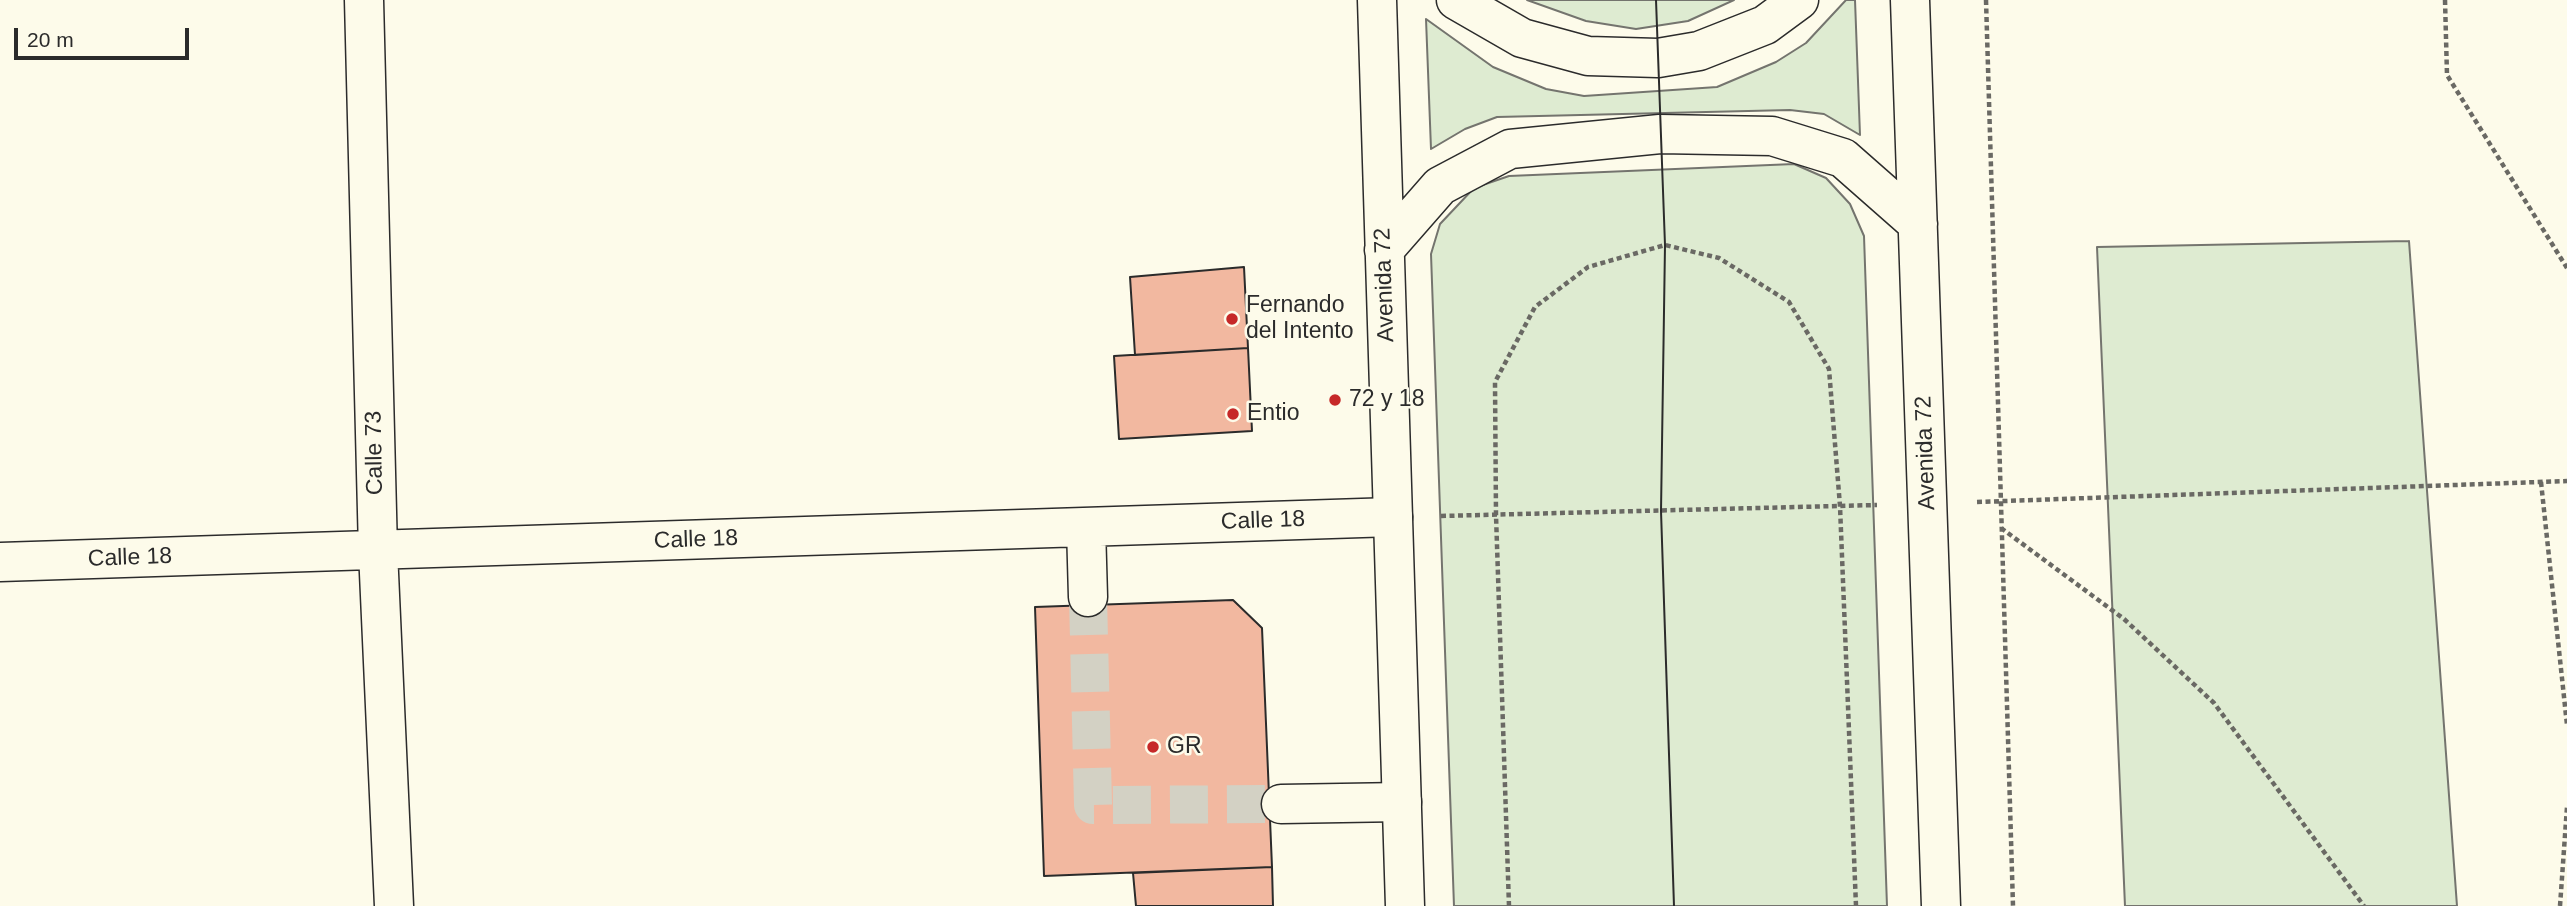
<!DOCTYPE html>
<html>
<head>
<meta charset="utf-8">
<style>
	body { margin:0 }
	#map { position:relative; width:2567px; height:906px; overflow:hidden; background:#fdfbea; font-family:Arial,sans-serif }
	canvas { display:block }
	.scale { position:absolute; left:14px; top:28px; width:175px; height:32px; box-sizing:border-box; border:4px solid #2b2b2b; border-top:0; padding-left:9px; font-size:21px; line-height:24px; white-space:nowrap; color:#2b2b2b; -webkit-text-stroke:5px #fdfbea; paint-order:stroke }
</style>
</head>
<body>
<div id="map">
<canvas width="2567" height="906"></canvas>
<div class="scale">20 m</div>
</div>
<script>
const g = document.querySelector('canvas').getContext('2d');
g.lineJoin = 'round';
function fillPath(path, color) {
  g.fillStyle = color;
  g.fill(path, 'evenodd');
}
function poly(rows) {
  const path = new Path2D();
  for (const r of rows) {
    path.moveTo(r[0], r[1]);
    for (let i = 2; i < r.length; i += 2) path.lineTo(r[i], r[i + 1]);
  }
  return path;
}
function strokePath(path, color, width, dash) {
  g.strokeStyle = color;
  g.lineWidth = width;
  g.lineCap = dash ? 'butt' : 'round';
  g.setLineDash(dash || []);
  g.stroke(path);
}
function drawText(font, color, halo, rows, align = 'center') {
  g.font = font + ' Arial,sans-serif';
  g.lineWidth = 5;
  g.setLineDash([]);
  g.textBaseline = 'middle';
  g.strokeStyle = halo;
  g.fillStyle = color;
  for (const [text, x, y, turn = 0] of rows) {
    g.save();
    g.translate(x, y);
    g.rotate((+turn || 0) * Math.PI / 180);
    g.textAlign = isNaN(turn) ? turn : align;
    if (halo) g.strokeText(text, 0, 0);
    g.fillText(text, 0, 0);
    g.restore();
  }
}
const green = poly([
	[1527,0,1734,0,1688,21,1636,29,1586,21,1527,0],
	[1846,0,1855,0,1860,135,1824,114,1790,110,1497,117,1465,129,1431,149,1426,19,1493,67,1546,89,1584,96,1717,87,1776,62,1806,43,1846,0],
	[1794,164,1826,178,1850,204,1864,236,1887,906,1454,906,1431,254,1440,224,1474,188,1509,176,1794,164],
	[2409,241,2457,906,2125,906,2097,247,2409,241]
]);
fillPath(green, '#deebd1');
strokePath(green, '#74746e', 2);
const building = poly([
	[1244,267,1248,348,1135,355,1130,277,1244,267],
	[1248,348,1252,431,1119,439,1114,356,1248,348],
	[1233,600,1262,628,1272,867,1044,876,1035,607,1233,600],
	[1272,867,1273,906,1136,906,1133,873,1272,867]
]);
fillPath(building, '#f2b8a0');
strokePath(building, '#2b2b2b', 2);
strokePath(poly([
	[1088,597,1093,805,1281,804]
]), '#d3d1c4', 38, [38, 19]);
const minor = poly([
	[364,0,378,551,394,906],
	[1086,527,1088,597],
	[0,562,1393,517],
	[1281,804,1402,802]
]);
const highway = poly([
	[1377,0,1405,906],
	[1456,0,1522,38,1588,56,1658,58,1699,51,1765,25,1799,0],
	[1910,0,1941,906],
	[1384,250,1440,186,1510,149,1660,134,1772,136,1843,158,1918,224]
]);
strokePath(minor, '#2b2b2b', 41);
strokePath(highway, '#2b2b2b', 41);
strokePath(poly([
	[1986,0,2013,906],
	[2445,0,2447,75,2567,268],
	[2541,482,2567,725],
	[1977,502,2567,481],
	[1441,516,1877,505],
	[2001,528,2124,619,2214,703,2364,906],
	[1509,906,1496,515,1495,382,1535,307,1588,267,1665,245,1719,258,1789,302,1829,369,1840,506,1856,906],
	[2560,906,2567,807]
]), '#6a6964', 4.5, [5, 3.5]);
strokePath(minor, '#fdfbea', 38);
strokePath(highway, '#fdfbea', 38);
strokePath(poly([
	[1656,0,1665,245,1661,511,1674,906]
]), '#2b2b2b', 2);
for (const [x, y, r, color] of [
	[1232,319,7,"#c62828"],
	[1335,400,7,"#c62828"],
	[1233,414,7,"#c62828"],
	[1153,747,7,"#c62828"]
]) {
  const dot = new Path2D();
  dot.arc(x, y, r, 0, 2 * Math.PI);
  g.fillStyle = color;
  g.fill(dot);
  strokePath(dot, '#fdfbea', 2.5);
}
drawText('23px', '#2b2b2b', '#fdfbea', [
	["Avenida 72",1385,285,-92],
	["Calle 73",375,453,-91],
	["Avenida 72",1926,453,-92],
	["Calle 18",1263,521,-2],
	["Calle 18",696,540,-2],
	["Calle 18",130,558,-2]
]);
drawText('23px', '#2b2b2b', '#fdfbea', [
	["Fernando",1246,306],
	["del Intento",1246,332],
	["72 y 18",1349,400],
	["Entio",1247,414],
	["GR",1167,747]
], 'left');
</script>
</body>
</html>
